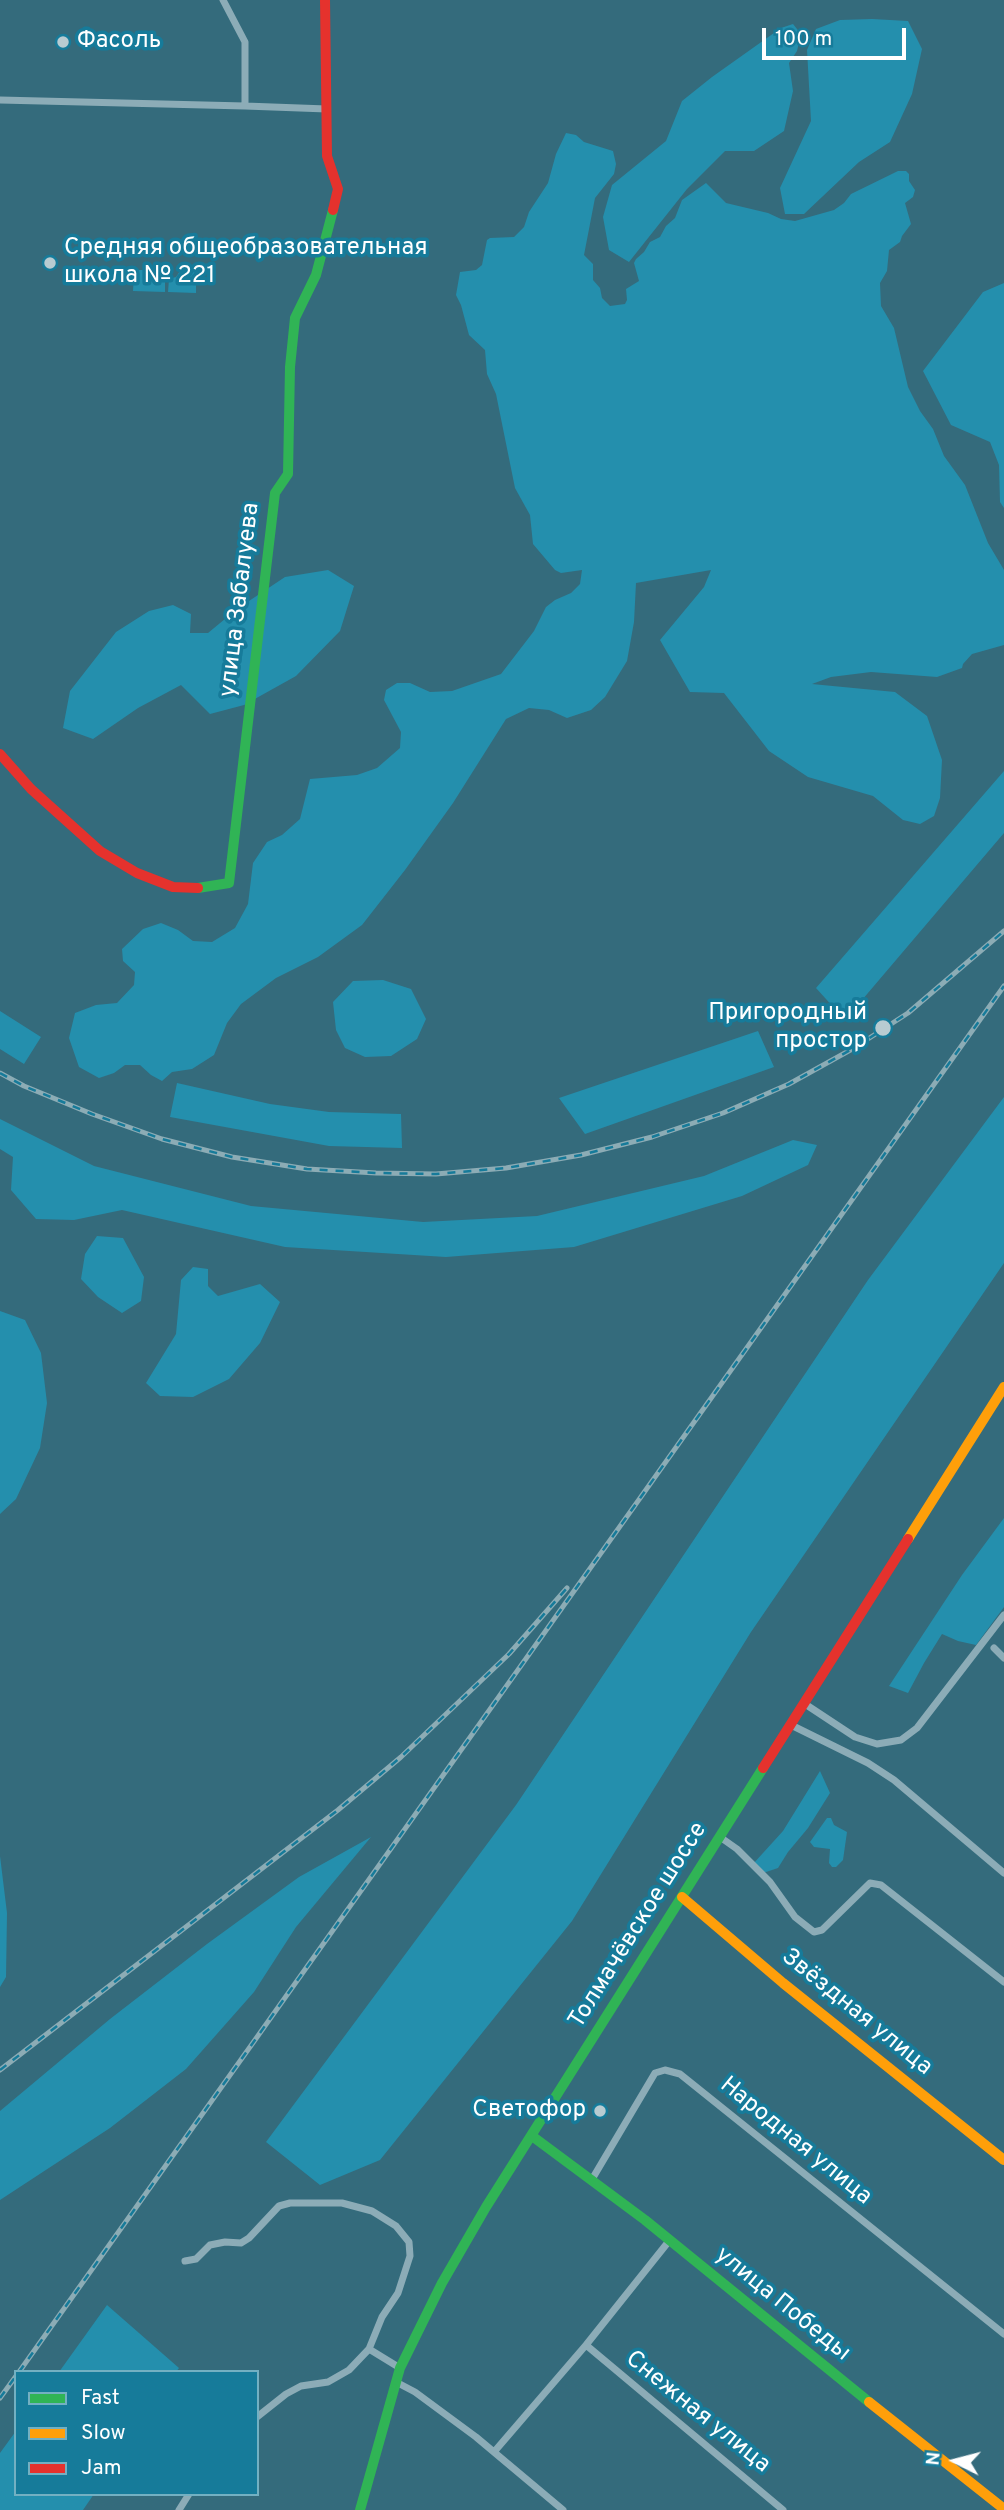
<!DOCTYPE html>
<html>
<head>
<meta charset="utf-8">
<style>
	body { margin:0 }
	#map { position:relative; width:1004px; height:2510px; overflow:hidden; background:#346b7c; font-family:Overpass,sans-serif }
	canvas { display:block }
	.legend { position:absolute; left:14px; top:2370px; width:245px; height:126px; box-sizing:border-box; background:#167b9a; border:2px solid #73b0c2; margin:0; padding:9px 12px; list-style:none; font-size:21px; color:#fff }
	.legend li { display:flex; align-items:center; gap:14px; height:35px }
	.legend b { width:35px; border:2px solid #73b0c2 }
	.north { position:absolute; left:920px; top:2426px; width:70px; height:70px; -webkit-text-stroke:5px #167b9a; paint-order:stroke; rotate:276deg; font-size:19px; font-weight:700; line-height:28px; text-align:center; color:#fff }
	.north::after { content:''; display:block; margin:auto; width:24px; height:32px; background:#fff; clip-path:polygon(50% 0,100% 100%,50% 72%,0 100%) }
	.scale { position:absolute; left:762px; top:28px; width:144px; height:32px; box-sizing:border-box; border:4px solid #fff; border-top:0; padding-left:9px; font-size:21px; line-height:24px; white-space:nowrap; color:#fff; -webkit-text-stroke:5px #167b9a; paint-order:stroke }
</style>
</head>
<body>
<div id="map">
<canvas width="1004" height="2510"></canvas>
<ul class="legend">
<li><b style="height:9px;background:#30b455"></b>Fast</li>
<li><b style="height:9px;background:#ff9f0a"></b>Slow</li>
<li><b style="height:9px;background:#e5322d"></b>Jam</li>
</ul>
<div class="north">N</div>
<div class="scale">100 m</div>
</div>
<script>
const g = document.querySelector('canvas').getContext('2d');
g.lineJoin = 'round';
function fillPath(path, color) {
  g.fillStyle = color;
  g.fill(path, 'evenodd');
}
function poly(rows) {
  const path = new Path2D();
  for (const r of rows) {
    path.moveTo(r[0], r[1]);
    for (let i = 2; i < r.length; i += 2) path.lineTo(r[i], r[i + 1]);
  }
  return path;
}
function strokePath(path, color, width, dash) {
  g.strokeStyle = color;
  g.lineWidth = width;
  g.lineCap = dash ? 'butt' : 'round';
  g.setLineDash(dash || []);
  g.stroke(path);
}
function drawText(font, color, halo, rows, align = 'center') {
  g.font = font + ' Overpass,sans-serif';
  g.lineWidth = 7;
  g.setLineDash([]);
  g.textBaseline = 'middle';
  g.strokeStyle = halo;
  g.fillStyle = color;
  for (const [text, x, y, turn = 0] of rows) {
    g.save();
    g.translate(x, y);
    g.rotate((+turn || 0) * Math.PI / 180);
    g.textAlign = isNaN(turn) ? turn : align;
    if (halo) g.strokeText(text, 0, 0);
    g.fillText(text, 0, 0);
    g.restore();
  }
}
fillPath(poly([
	[872,19,908,21,922,49,912,94,890,142,859,162,804,214,785,214,780,188,811,121,807,50,816,29,840,20],
	[793,24,801,34,797,51,789,63,793,91,784,131,754,151,725,151,687,189,629,262,609,250,603,217,612,185,666,141,682,101,712,77,781,28],
	[566,133,576,135,584,142,613,151,616,164,614,174,595,198,584,255,593,264,593,280,600,288,602,298,610,306,625,304,627,300,626,289,639,281,634,263,636,259,644,252,650,242,660,237,666,226,675,218,682,200,706,183,726,203,768,213,781,219,795,221,834,210,844,203,851,194,898,171,906,171,909,174,909,181,915,190,913,197,905,203,911,224,902,236,900,242,889,250,887,271,880,283,881,306,894,328,908,387,920,411,933,429,944,456,965,485,988,543,1004,570,1004,645,972,654,963,664,962,668,937,677,871,672,831,677,812,684,895,692,927,716,942,760,940,798,934,816,920,824,903,820,873,796,808,777,769,751,724,693,690,692,660,640,704,587,711,570,636,583,634,622,627,661,605,697,591,710,567,718,549,710,529,708,506,719,453,803,405,870,362,925,318,957,276,978,241,1004,227,1023,214,1055,192,1069,172,1072,162,1081,151,1075,140,1065,125,1065,114,1073,99,1078,79,1067,69,1038,75,1013,96,1005,117,1003,134,985,135,972,123,961,122,949,143,929,161,923,178,930,193,941,212,942,235,928,248,904,253,863,267,842,282,835,300,819,310,779,357,775,377,768,400,748,401,732,384,700,386,690,397,683,410,683,430,692,452,691,501,674,534,631,546,607,555,600,571,593,580,584,582,570,561,573,555,570,533,544,530,515,515,488,496,394,487,374,485,350,469,335,461,305,456,295,460,272,476,270,482,265,487,240,490,238,514,237,524,227,529,212,548,183,556,154],
	[134,270,153,270,158,277,165,279,165,292,133,291],
	[180,271,196,272,196,293,168,292,169,279,176,277],
	[1004,283,1004,508,1000,502,999,465,990,442,951,425,923,371,983,292],
	[328,570,354,586,340,631,296,676,244,705,210,714,181,685,138,708,93,739,63,728,70,691,116,632,149,611,173,605,191,614,190,633,208,633,237,609,285,577],
	[1004,771,1004,833,845,1020,816,988],
	[383,980,411,989,426,1019,417,1039,391,1056,365,1057,345,1048,336,1030,333,1002,353,981],
	[0,1011,41,1037,24,1064,0,1049],
	[758,1031,774,1067,585,1134,559,1098],
	[177,1083,270,1104,329,1112,401,1114,402,1148,329,1146,170,1117],
	[1004,1097,1004,1263,751,1632,572,1921,380,2160,320,2185,266,2142,516,1805,868,1280],
	[0,1119,94,1166,251,1206,423,1222,537,1216,704,1176,793,1140,817,1145,808,1165,742,1196,574,1247,446,1257,285,1247,122,1210,74,1220,36,1219,11,1190,13,1157,0,1149],
	[97,1236,123,1238,144,1277,141,1301,122,1313,98,1297,81,1279,85,1254],
	[193,1267,208,1269,208,1286,218,1296,260,1284,280,1302,260,1343,229,1379,193,1397,160,1396,146,1383,176,1334,181,1280],
	[0,1311,25,1320,41,1353,47,1403,40,1448,16,1499,0,1514],
	[1004,1518,1004,1607,976,1645,958,1641,942,1634,924,1663,908,1693,889,1686,962,1575],
	[820,1771,830,1793,808,1828,788,1852,778,1868,760,1874,753,1864,783,1831],
	[827,1818,831,1818,834,1825,847,1832,843,1860,836,1867,832,1867,829,1863,830,1849,814,1847,810,1842],
	[371,1837,296,1927,254,1992,186,2069,110,2128,0,2200,0,2111,110,2019,207,1944,299,1877],
	[0,1856,7,1913,6,1977,0,1987],
	[107,2305,179,2368,176,2372,59,2372],
	[16,2431,16,2494,94,2494,83,2510,0,2510,0,2453]
]), '#248fad');
strokePath(poly([
	[0,100,245,106,245,42,223,0],
	[245,106,327,109],
	[994,1648,1004,1658],
	[805,1704,855,1737,877,1744,901,1740,917,1728,1004,1615],
	[791,1725,868,1763,894,1780,1004,1873],
	[720,1837,737,1849,770,1882,795,1917,814,1932,822,1930,870,1883,881,1885,1004,1982],
	[591,2181,655,2073,665,2070,680,2074,1004,2334],
	[185,2261,196,2259,210,2245,225,2242,241,2243,249,2238,279,2206,290,2203,342,2203,372,2211,396,2226,409,2242,410,2256,398,2293,382,2317,369,2349],
	[586,2345,783,2510],
	[396,2382,415,2392,476,2437,563,2510],
	[257,2417,286,2394,301,2386,328,2382,349,2370,369,2349,400,2368],
	[494,2452,586,2345,669,2241],
	[179,2510,189,2494]
]), '#8cacb7', 7);
strokePath(poly([
	[198,888,229,883,275,493,288,474,290,367,295,318,316,275,333,210],
	[532,2136,645,2220,869,2402],
	[360,2510,400,2368,442,2283,486,2207,763,1768]
]), '#30b455', 10);
strokePath(poly([
	[908,1539,1004,1387],
	[682,1897,783,1983,1004,2160],
	[869,2402,1004,2509]
]), '#ff9f0a', 10);
strokePath(poly([
	[325,0,327,156,338,189,333,210],
	[0,754,31,789,100,851,137,873,173,887,198,888],
	[763,1768,908,1539]
]), '#e5322d', 10);
const rail = poly([
	[0,1073,24,1086,92,1114,162,1139,232,1157,307,1169,376,1173,436,1174,506,1168,581,1155,652,1137,723,1113,789,1084,854,1048,908,1013,1004,931],
	[0,2070,338,1810,401,1757,509,1654,567,1588],
	[19,2372,1004,986],
	[0,2398,16,2376]
]);
strokePath(rail, '#8cacb5', 5);
strokePath(rail, '#167b9a', 2.5, [8]);
for (const [x, y, r, color] of [
	[63,42,7,"#b8cbd1"],
	[50,263,7,"#b8cbd1"],
	[883,1028,9,"#b8cbd1"],
	[600,2111,7,"#b8cbd1"]
]) {
  const dot = new Path2D();
  dot.arc(x, y, r, 0, 2 * Math.PI);
  g.fillStyle = color;
  g.fill(dot);
  strokePath(dot, '#167b9a', 2.5);
}
drawText('24px', '#fff', '#167b9a', [
	["Фасоль",77,42],
	["Средняя общеобразовательная",64,249],
	["школа № 221",64,277],
	["Пригородный",867,1014,"right"],
	["простор",867,1042,"right"],
	["Светофор",586,2111,"right"]
], 'left');
drawText('24px', '#fff', '#167b9a', [
	["улица Забалуева",241,600,-83],
	["Толмачёвское шоссе",639,1926,-58],
	["Звёздная улица",856,2013,39],
	["Народная улица",795,2142,39],
	["улица Победы",782,2305,39],
	["Снежная улица",697,2413,39]
]);
</script>
</body>
</html>
